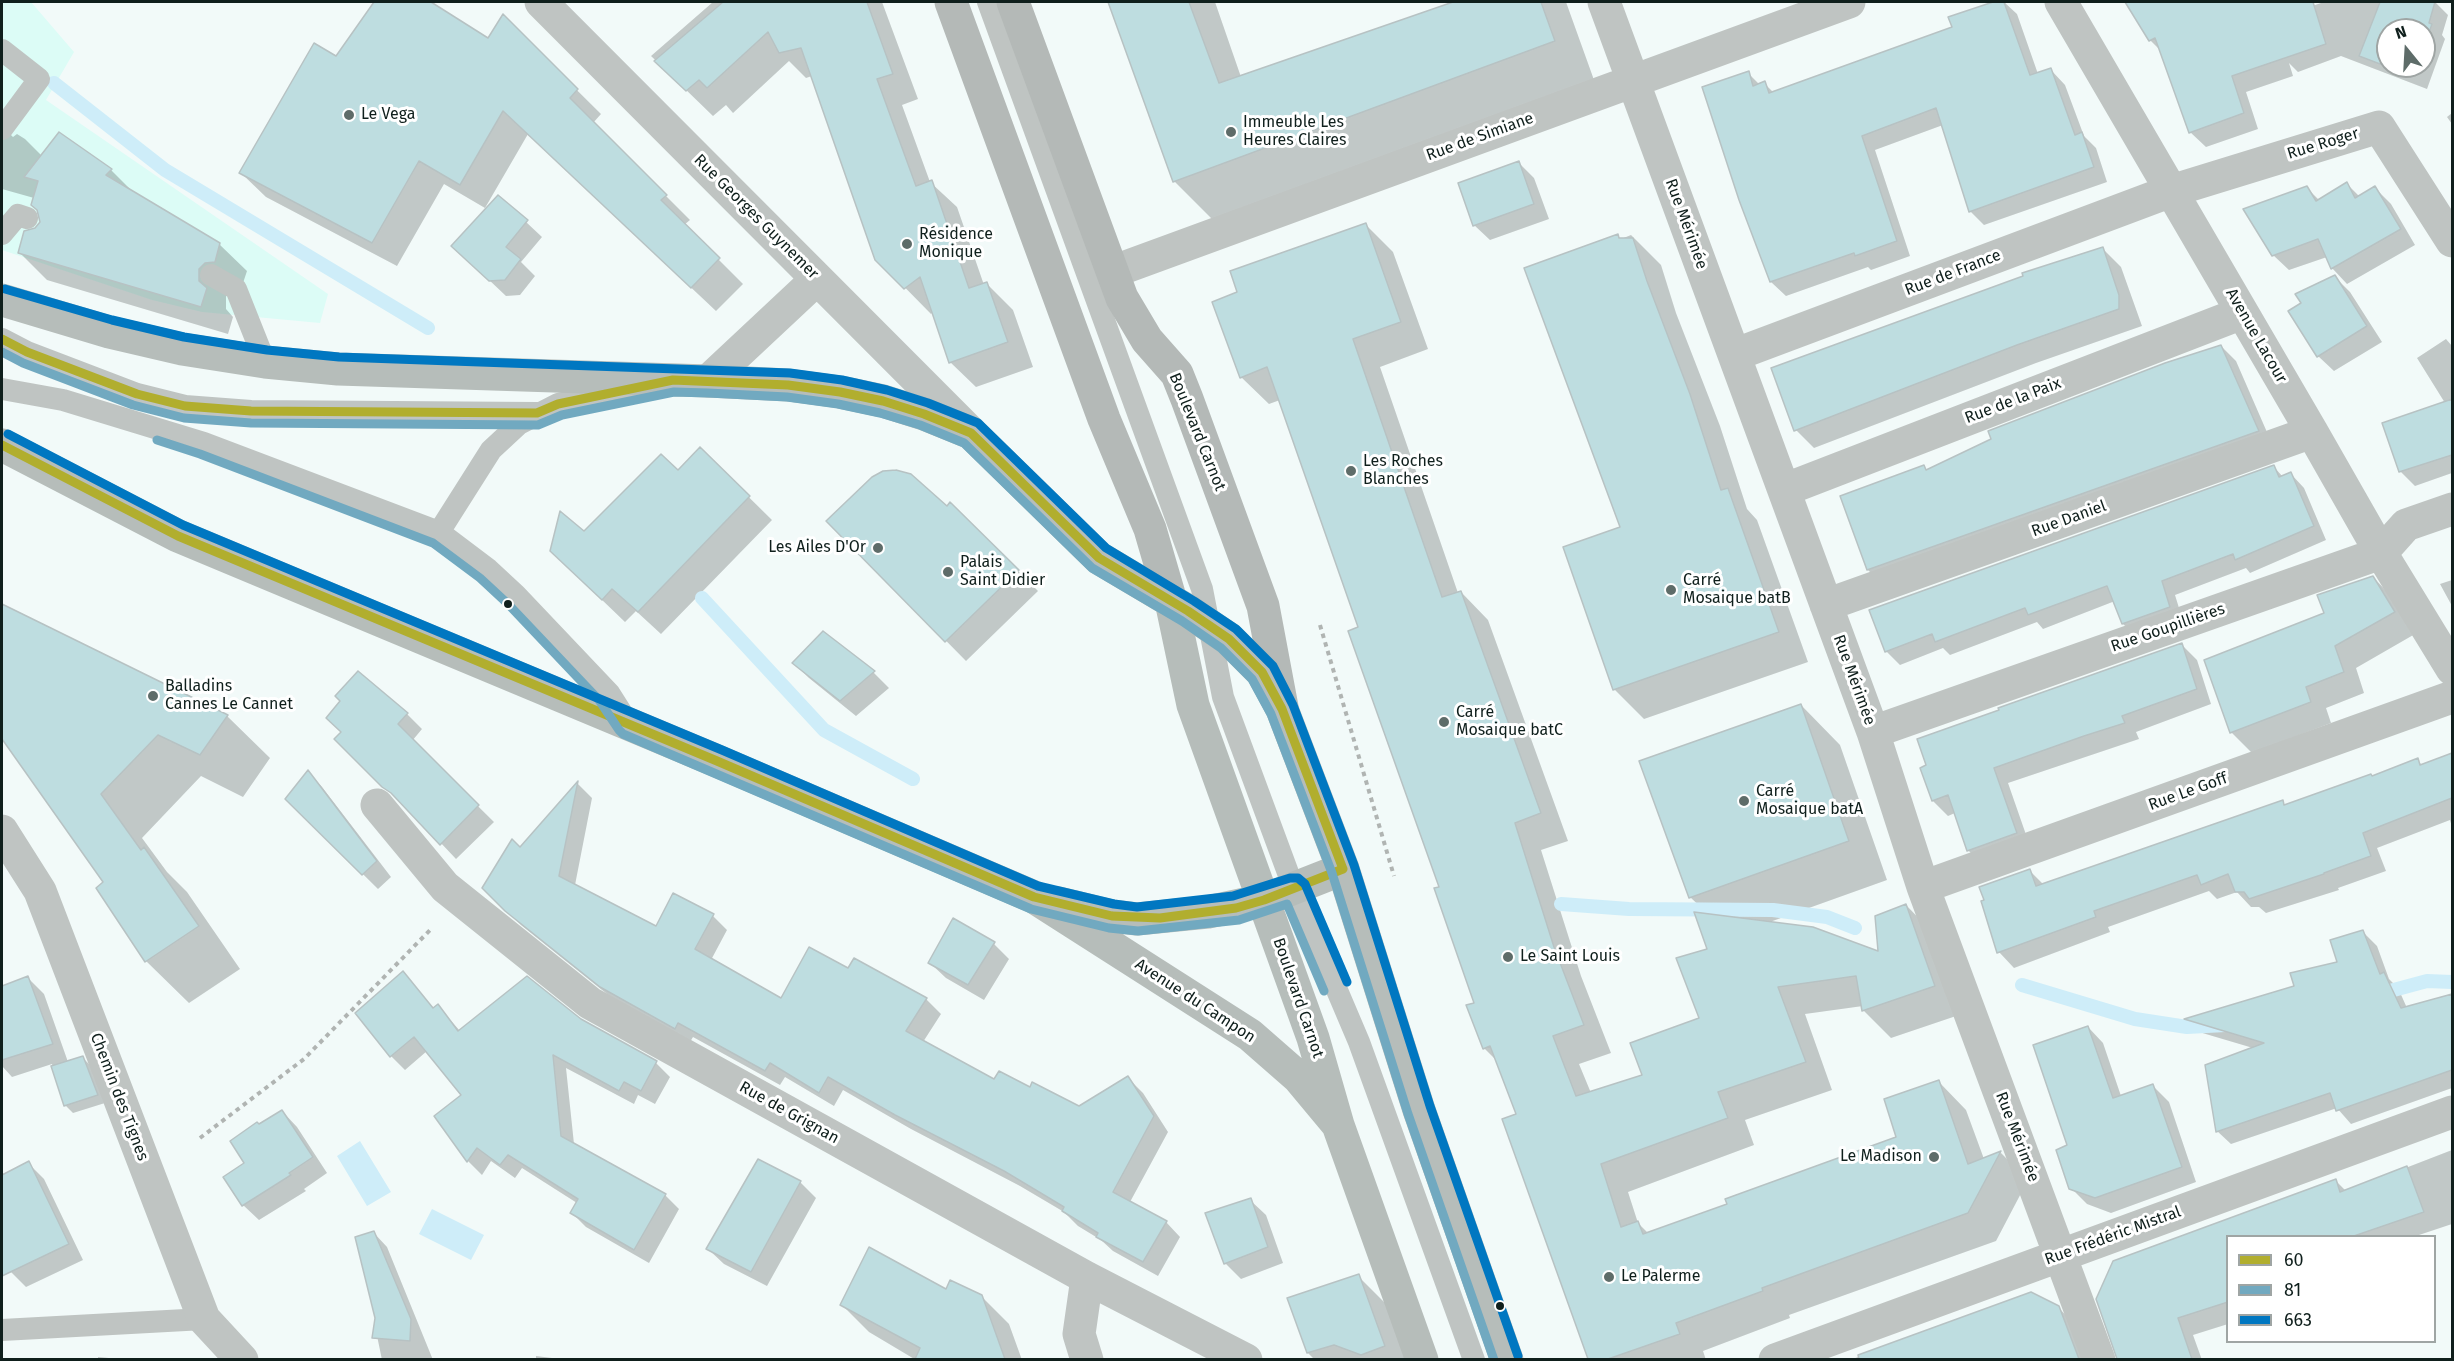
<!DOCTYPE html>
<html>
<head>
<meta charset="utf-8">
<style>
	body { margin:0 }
	#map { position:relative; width:2454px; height:1361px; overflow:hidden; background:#f2faf9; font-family:"Fira Sans",sans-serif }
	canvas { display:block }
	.frame { position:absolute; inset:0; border:3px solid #0f1f1c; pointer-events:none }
	.legend { position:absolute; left:2226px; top:1235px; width:210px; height:108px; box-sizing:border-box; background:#fff; border:2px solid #9fa5a4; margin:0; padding:8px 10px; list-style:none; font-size:18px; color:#0f1f1c }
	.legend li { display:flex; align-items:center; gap:12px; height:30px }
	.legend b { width:30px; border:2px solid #9fa5a4 }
	.north { position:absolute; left:2376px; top:18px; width:60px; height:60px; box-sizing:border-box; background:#fff; border:2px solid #9fa5a4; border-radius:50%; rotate:342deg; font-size:16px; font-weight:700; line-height:24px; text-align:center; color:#0f1f1c }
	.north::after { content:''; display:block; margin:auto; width:21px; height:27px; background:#5e6c69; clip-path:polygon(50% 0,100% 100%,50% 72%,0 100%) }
</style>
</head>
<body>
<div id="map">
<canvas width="2454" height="1361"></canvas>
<div class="frame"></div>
<ul class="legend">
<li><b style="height:8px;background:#b1ae2e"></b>60</li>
<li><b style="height:8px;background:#71a9c0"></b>81</li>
<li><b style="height:8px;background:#0077c1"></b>663</li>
</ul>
<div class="north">N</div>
</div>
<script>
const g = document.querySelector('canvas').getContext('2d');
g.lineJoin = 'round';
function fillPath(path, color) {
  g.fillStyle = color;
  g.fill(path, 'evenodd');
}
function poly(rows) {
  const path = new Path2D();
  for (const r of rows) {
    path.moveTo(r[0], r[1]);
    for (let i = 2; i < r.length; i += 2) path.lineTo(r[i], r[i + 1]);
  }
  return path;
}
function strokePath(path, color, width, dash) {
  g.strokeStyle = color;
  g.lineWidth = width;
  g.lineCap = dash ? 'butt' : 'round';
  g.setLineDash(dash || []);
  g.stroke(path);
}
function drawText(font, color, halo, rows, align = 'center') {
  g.font = font + ' "Fira Sans",sans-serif';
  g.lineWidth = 6;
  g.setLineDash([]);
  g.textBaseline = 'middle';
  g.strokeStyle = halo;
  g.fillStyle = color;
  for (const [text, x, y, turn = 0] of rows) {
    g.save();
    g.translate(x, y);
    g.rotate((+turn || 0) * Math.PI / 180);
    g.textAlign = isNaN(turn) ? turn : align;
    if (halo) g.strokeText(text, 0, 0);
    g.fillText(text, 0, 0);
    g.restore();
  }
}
fillPath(poly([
	[2,2,31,2,74,52,46,100,328,294,320,323,202,312,152,300,2,250]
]), '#dcfcf6');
fillPath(poly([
	[360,1141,391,1192,367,1206,337,1156],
	[432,1209,484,1235,471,1260,419,1234]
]), '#ceedf9');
fillPath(poly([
	[375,2,428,2,488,40,503,17,601,114,593,123,690,220,684,225,743,284,716,311,528,134,485,208,444,184,397,266,266,197,241,173,336,58],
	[713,2,882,2,918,99,902,105,930,182,957,207,984,285,987,284,1013,310,1033,367,976,387,950,362,933,312,931,314,877,259,812,76,806,78,789,61,733,113,726,105,713,116,651,56],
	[1110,2,1215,2,1241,77,1457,2,1566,2,1594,80,1213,220,1174,181],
	[1997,2,2004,2,2017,14,2038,74,2051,70,2065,85,2084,136,2096,148,2107,182,1984,225,1970,211,1943,125,1875,150,1910,256,1871,270,1868,267,1786,296,1771,282,1740,199,1748,73,1760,85,1764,83,1774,93,1953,28,1950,18],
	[2128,2,2269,2,2286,53,2291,13,2324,2,2435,2,2448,15,2442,35,2445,39,2427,89,2341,56,2298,72,2289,63,2293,76,2246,92,2258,129,2206,147,2190,132,2161,51,2150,40],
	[2388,30,2424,30,2424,66,2388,66],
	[2452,113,2452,124,2447,117],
	[2,126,13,137,17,134,25,139,46,160,111,170,134,193,219,244,247,271,241,289,232,290,226,296,226,309,233,317,228,334,47,280,20,253,42,222,34,198,2,189],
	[1519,163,1534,178,1549,219,1490,240,1474,225],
	[2347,184,2360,197,2375,188,2391,204,2415,245,2347,284,2332,268,2327,257,2289,270,2273,255,2307,188,2320,201],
	[526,222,542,237,521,262,535,276,520,295,506,296,469,261],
	[1366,225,1393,252,1428,349,1380,367,1458,593,1461,592,1488,620,1568,841,1541,850,1581,976,1611,1053,1579,1064,1591,1093,1644,1076,1701,1019,1709,950,1709,915,1690,897,1801,705,1840,745,1887,880,1767,923,1880,953,1906,905,1933,933,1962,1014,1891,1038,1864,1011,1863,1006,1805,1014,1832,1090,1745,1120,1754,1145,1628,1192,1638,1223,1648,1233,1728,1205,1898,1138,1939,1082,1966,1110,1984,1159,2001,1153,2028,1180,1996,1241,1789,1315,1790,1318,1703,1351,1706,1360,1590,1360,1504,1120,1518,1115,1497,1061,1484,1048,1476,1004,1360,628,1280,400,1269,404,1241,377,1239,293],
	[1631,235,1661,265,1676,313,1720,426,1747,509,1757,520,1808,662,1644,719,1614,689,1622,527,1618,236,1621,239],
	[2102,248,2121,267,2142,326,2036,363,1814,448,1796,430],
	[2335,277,2350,292,2382,342,2334,371,2318,356],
	[2446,339,2452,346,2452,473,2415,486,2400,471,2445,403,2417,358],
	[2221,346,2236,361,2273,446,1883,585,1868,570,1842,497,1924,467,1928,471],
	[700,449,772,520,661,634,636,611,625,622,575,574,584,533,678,472],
	[2274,467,2283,477,2291,474,2304,488,2326,540,2250,573,2246,568,2175,595,2183,621,2137,637,2123,624,2115,601,2043,629,2037,622,1950,655,1943,648,1900,665,1886,651],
	[951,504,1038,591,966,661,828,521,948,508],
	[2373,577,2394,599,2415,634,2356,668,2364,693,2326,708,2331,723,2252,753,2231,732,2325,614],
	[2452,580,2452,606,2440,584],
	[2,606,227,716,270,758,243,797,201,776,142,838,167,872,187,892,240,969,189,1003,146,961,105,882,2,737],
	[823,633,874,673,889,688,856,716,809,678,794,663],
	[2182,645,2197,660,2211,704,2136,732,2139,739,2008,783,2031,849,1983,866,1968,850,1955,813,1948,816,1933,801,1922,769],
	[407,714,422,729,412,741,494,822,456,859,406,806,336,739,343,733],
	[2452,754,2452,827,2450,820,2377,848,2386,871,2338,888,2339,890,2266,913,2259,907,2251,907,2237,892,2217,899,2209,891,2108,927,2110,932,2014,968,1999,952,2029,870,2044,885,2282,802,2286,806,2417,760,2423,766],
	[308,772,322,787,391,877,378,889,287,799],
	[578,784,592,798,575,885,656,928,713,916,727,930,711,960,782,1000,848,970,855,960,926,999,941,1014,923,1042,995,1081,1030,1089,1079,1108,1128,1078,1143,1093,1168,1132,1130,1202,1166,1222,1180,1237,1158,1276,1113,1251,1101,1240,1078,1226,1064,1212,1020,1186,911,1129,843,1090,834,1106,785,1077,780,1085,693,1037,690,1042,617,1002,521,925,484,888],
	[2363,932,2377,946,2389,979,2398,988,2407,1008,2452,996,2452,1088,2351,1124,2337,1108,2231,1144,2217,1131,2253,1048,2199,1032,2187,1020,2296,987,2339,963],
	[994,944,1009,959,984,1000,946,978,930,963],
	[403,973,434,1009,438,1006,460,1031,580,1021,656,1063,670,1077,655,1104,638,1095,634,1104,566,1068,574,1144,665,1195,679,1209,649,1263,586,1227,572,1213,577,1203,522,1168,515,1178,491,1161,482,1175,468,1161,436,1116,463,1096,427,1051,405,1070,391,1056],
	[28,978,44,994,68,1062,83,1058,90,1065,105,1103,73,1113,65,1105,52,1064,12,1077,2,1066,2,987],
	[2088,1027,2103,1043,2121,1096,2153,1086,2169,1102,2196,1182,2111,1213,2087,1204,2071,1188,2069,1146],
	[282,1111,297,1127,327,1173,304,1189,306,1191,259,1220,243,1205,246,1163,259,1126],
	[2452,1150,2452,1224,2416,1236,2228,1236,2228,1324,2193,1335,2202,1360,2119,1360,2098,1299,2336,1181,2346,1191],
	[28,1163,44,1179,83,1260,26,1287,10,1271,2,1257,2,1172,5,1175],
	[800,1182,816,1198,767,1286,724,1264,708,1249],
	[1250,1200,1266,1215,1283,1263,1241,1279,1225,1263],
	[374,1233,387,1247,433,1360,382,1360,375,1326],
	[1358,1276,1397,1315,1414,1360,1315,1360,1308,1353,1289,1298],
	[947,1292,981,1296,1009,1324,1022,1360,916,1360,869,1332,841,1304],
	[2031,1294,2058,1307,2075,1325,2088,1360,1850,1360],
	[536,1356,568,1360,536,1360],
	[98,1357,131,1360,98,1360]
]), '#0003');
strokePath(poly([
	[54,83,165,170,428,328],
	[702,598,824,730,913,779],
	[1561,904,1629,909,1773,910,1827,917,1855,928],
	[2022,985,2135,1019,2187,1027,2225,1025],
	[2375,995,2427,981,2452,982]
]), '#ceedf9', 14);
const building = poly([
	[374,2,431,2,488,38,503,14,578,89,570,98,667,195,661,200,720,258,691,288,503,111,460,185,419,161,372,243,239,173,314,43,336,56,374,2],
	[723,2,867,2,893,74,877,79,916,186,932,180,969,288,987,282,1008,342,949,363,920,277,904,289,875,260,801,48,779,53,768,32,707,88,699,80,686,91,654,61,723,2],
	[1108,2,1189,2,1219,83,1453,2,1541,2,1555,41,1173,182,1108,2],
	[1993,2,2004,2,2030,75,2051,68,2075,135,2082,132,2094,167,1969,212,1936,108,1862,136,1897,241,1855,256,1854,253,1770,282,1739,200,1702,87,1749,71,1753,86,1765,81,1769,93,1952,27,1948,17,1993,2],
	[2125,2,2313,2,2326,44,2232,76,2244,113,2189,133,2155,38,2149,41,2125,2],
	[2380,2,2435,2,2429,23,2432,24,2424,47,2424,30,2388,30,2388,66,2417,66,2415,72,2401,72,2359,56,2380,2],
	[59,132,112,169,106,175,220,243,215,262,205,263,199,269,199,281,207,288,201,307,18,253,24,231,35,228,40,222,37,210,31,205,38,181,24,177,59,132],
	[1519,161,1534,204,1473,226,1458,183,1519,161],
	[2347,182,2355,198,2375,186,2401,229,2331,269,2318,239,2272,256,2243,209,2307,186,2316,201,2347,182],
	[498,195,528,220,506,247,521,259,505,280,489,281,451,246,498,195],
	[1366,223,1401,322,1353,339,1442,597,1461,591,1541,813,1515,823,1554,947,1584,1025,1553,1036,1576,1096,1642,1075,1630,1043,1699,1018,1676,958,1707,949,1694,912,1813,927,1878,951,1875,916,1906,904,1935,986,1862,1011,1856,976,1778,987,1806,1062,1718,1092,1728,1118,1601,1164,1621,1227,1638,1221,1643,1234,1727,1204,1725,1199,1896,1137,1884,1099,1939,1080,1968,1164,2001,1151,1968,1213,1762,1288,1763,1291,1676,1323,1680,1334,1608,1359,1588,1359,1502,1119,1516,1114,1490,1046,1483,1049,1466,1005,1474,1003,1434,888,1439,887,1348,631,1358,627,1267,367,1240,378,1212,302,1237,292,1230,271,1366,223],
	[1618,234,1619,238,1633,238,1647,281,1690,394,1721,490,1728,488,1779,632,1613,690,1563,547,1620,527,1524,268,1618,234],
	[2103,247,2119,295,2119,309,2017,345,1794,431,1771,368,2023,276,2022,273,2103,247],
	[2335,275,2367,326,2317,357,2288,311,2301,303,2295,294,2335,275],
	[2221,345,2259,431,1867,570,1840,496,1924,465,1926,470,1991,439,1988,431,2165,363,2221,345],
	[2452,399,2452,455,2399,472,2382,423,2452,399],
	[700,447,750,496,638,612,612,589,602,600,550,551,560,511,584,531,661,454,678,470,700,447],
	[2274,465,2279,477,2291,472,2314,526,2235,560,2233,554,2162,581,2170,607,2122,624,2107,586,2028,615,2025,608,1935,642,1932,634,1885,652,1869,610,2274,465],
	[896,470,911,474,947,506,950,502,1019,570,945,642,826,521,872,477,883,471,896,470],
	[2373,576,2395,612,2335,646,2344,672,2306,687,2311,702,2230,733,2204,660,2324,613,2317,595,2373,576],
	[2,604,228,715,200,755,158,735,101,794,141,850,144,847,199,926,145,962,96,888,103,882,2,739,2,604],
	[823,631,875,671,840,701,792,663,823,631],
	[2182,643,2197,689,2122,716,2125,723,2084,736,1994,768,2017,833,1967,851,1948,795,1932,801,1920,768,1926,765,1917,739,1999,710,1998,708,2182,643],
	[358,671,408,713,398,724,479,805,440,845,391,793,382,787,334,739,341,732,326,718,340,701,335,696,358,671],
	[1801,704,1849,841,1689,898,1639,761,1801,704],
	[2452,753,2452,798,2363,833,2371,856,2324,873,2324,874,2249,899,2244,892,2235,892,2228,874,2201,885,2197,875,2094,911,2096,917,1997,953,1981,901,1984,900,1979,887,2030,869,2036,886,2283,800,2284,805,2371,774,2372,776,2418,758,2420,765,2452,753],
	[308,770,377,861,362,875,285,799,308,770],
	[578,781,559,876,656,926,673,893,714,914,695,949,781,998,809,947,848,968,854,958,927,998,906,1031,994,1079,999,1071,1030,1087,1032,1082,1079,1106,1128,1076,1154,1116,1113,1192,1167,1221,1143,1262,1096,1237,1098,1233,1062,1211,1064,1207,1004,1171,895,1115,828,1077,819,1093,770,1063,765,1071,678,1023,675,1029,600,987,505,911,482,888,512,839,520,847,578,781],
	[953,918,995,942,968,985,928,963,953,918],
	[2363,930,2380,974,2384,972,2401,1008,2452,994,2452,1070,2336,1111,2330,1093,2216,1132,2205,1065,2264,1043,2184,1019,2294,986,2290,973,2337,962,2330,940,2363,930],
	[403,971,433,1008,438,1004,458,1031,527,976,581,1019,657,1061,641,1091,624,1082,619,1091,553,1055,561,1136,666,1194,634,1250,570,1213,578,1199,508,1155,500,1165,477,1148,467,1162,434,1116,461,1095,414,1037,390,1057,355,1013,403,971],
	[28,976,53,1044,2,1060,2,986,28,976],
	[2088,1026,2113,1098,2153,1084,2182,1167,2095,1198,2069,1189,2056,1150,2067,1145,2033,1045,2088,1026],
	[83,1056,98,1095,64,1106,51,1066,83,1056],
	[282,1110,313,1157,289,1173,291,1175,242,1206,223,1177,244,1163,230,1141,257,1122,259,1124,282,1110],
	[758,1159,801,1181,751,1272,706,1249,758,1159],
	[29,1161,69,1244,2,1276,2,1175,29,1161],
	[2407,1166,2424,1212,2354,1236,2228,1236,2228,1302,2178,1318,2192,1359,2117,1359,2096,1299,2113,1261,2336,1179,2340,1192,2407,1166],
	[1251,1198,1268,1247,1224,1264,1205,1213,1251,1198],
	[374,1231,411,1319,410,1341,372,1338,375,1318,355,1237,374,1231],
	[869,1247,946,1289,950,1280,982,1295,1005,1359,915,1359,920,1348,840,1305,869,1247],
	[1359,1274,1385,1346,1361,1355,1334,1345,1307,1353,1287,1298,1359,1274],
	[2031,1292,2059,1306,2079,1359,1859,1359,1858,1355,2031,1292]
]);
fillPath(building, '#bedde0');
strokePath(building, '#b7c2c3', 1.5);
strokePath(poly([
	[1320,625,1394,876],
	[200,1138,304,1059,432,928]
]), '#b0b4b2', 4, [4.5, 4.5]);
strokePath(poly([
	[988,2,1202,589,1223,697,1294,889,1359,1042,1474,1360],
	[2,50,39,79,2,129],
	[2,234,18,215,27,218],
	[211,275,236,289,265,362],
	[2,339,27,352,137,394,185,406,251,411,537,413],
	[2,389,63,400,204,443,439,532,488,569,516,595,609,693,628,723],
	[439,532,491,450,519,424,558,404,630,388],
	[2,1330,204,1319]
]), '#bfc4c2', 22);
strokePath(poly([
	[541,2,971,433],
	[1604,2,1873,732,1923,887,2099,1360],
	[2061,2,2312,432,2381,553,2452,669],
	[1112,272,1849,2],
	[1734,355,2171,191,2379,127,2452,241],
	[708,381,817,279],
	[1784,490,2242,313],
	[1826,605,2312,432],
	[1873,732,2381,553,2406,525,2452,509],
	[377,805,445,887,590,1003,1087,1278,1246,1360],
	[2,831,40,891,204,1319,242,1360],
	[1923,887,2452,697],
	[1087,1278,1079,1334,1087,1360],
	[1775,1360,2452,1112]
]), '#bfc4c2', 33);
strokePath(poly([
	[951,2,1104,419,1150,529,1171,601],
	[1013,2,1122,298,1147,340,1177,374,1187,399,1263,606,1282,707]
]), '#b4b9b7', 33);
strokePath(poly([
	[2,300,109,332,182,349,265,362,338,369,708,381,788,385,840,392,883,401,924,414,971,433,1099,558,1188,611,1229,639,1262,672,1282,709,1343,869,1419,1110,1507,1360],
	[2,445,178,536,717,761,1034,897,1250,1035,1298,1077,1338,1125],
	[1171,601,1193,705,1313,1038,1338,1125,1422,1360],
	[1059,903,1112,916,1137,919,1208,912,1264,900,1343,869]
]), '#b6bdba', 33);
strokePath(poly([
	[2,339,27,352,137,394,185,406,251,411,537,413,558,404,673,380,788,385,840,392,883,401,924,414,971,433,1099,558,1188,611,1229,639,1262,672,1282,709,1343,869],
	[2,445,178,536,717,761,1034,897,1112,916,1160,918,1236,908,1264,900,1343,869]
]), '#b1ae2e', 9);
strokePath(poly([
	[2,352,23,363,133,405,184,418,251,423,538,425,562,415,674,392,708,393,787,397,838,404,880,413,920,425,964,443,1092,568,1182,621,1221,648,1252,679,1271,714,1332,873,1408,1114,1494,1360],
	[157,440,200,454,433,543,480,578,508,604,599,700,619,730,623,734,1031,909,1109,928,1138,931,1239,920,1287,904,1324,991]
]), '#71a9c0', 9);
strokePath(poly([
	[5,289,112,320,184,337,267,350,339,357,790,373,842,380,887,390,928,403,978,423,1106,548,1194,601,1236,629,1273,666,1293,705,1354,865,1430,1106,1518,1356],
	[8,434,183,525,722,750,1038,886,1114,904,1137,907,1233,896,1290,878,1298,878,1305,884,1347,982]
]), '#0077c1', 9);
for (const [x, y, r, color] of [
	[349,115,6,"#5e6c69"],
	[1231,132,6,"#5e6c69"],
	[907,244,6,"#5e6c69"],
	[1351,471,6,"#5e6c69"],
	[878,548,6,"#5e6c69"],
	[948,572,6,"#5e6c69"],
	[1671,590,6,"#5e6c69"],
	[508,604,5,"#0f1f1c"],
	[153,696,6,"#5e6c69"],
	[1444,722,6,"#5e6c69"],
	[1744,801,6,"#5e6c69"],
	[1508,957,6,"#5e6c69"],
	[1934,1157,6,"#5e6c69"],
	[1609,1277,6,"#5e6c69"],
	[1500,1306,5,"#0f1f1c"]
]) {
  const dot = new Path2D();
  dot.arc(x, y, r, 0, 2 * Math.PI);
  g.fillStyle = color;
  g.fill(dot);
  strokePath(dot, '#fff', 2);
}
drawText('16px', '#0f1f1c', '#fff', [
	["Le Vega",361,115],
	["Immeuble Les",1243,123],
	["Heures Claires",1243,141],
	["Résidence",919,235],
	["Monique",919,253],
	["Les Roches",1363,462],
	["Blanches",1363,480],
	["Les Ailes D'Or",866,548,"right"],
	["Palais",960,563],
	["Saint Didier",960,581],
	["Carré",1683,581],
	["Mosaique batB",1683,599],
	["Balladins",165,687],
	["Cannes Le Cannet",165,705],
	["Carré",1456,713],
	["Mosaique batC",1456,731],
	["Carré",1756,792],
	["Mosaique batA",1756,810],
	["Le Saint Louis",1520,957],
	["Le Madison",1922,1157,"right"],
	["Le Palerme",1621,1277]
], 'left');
drawText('16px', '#0f1f1c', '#fff', [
	["Rue de Simiane",1480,137,-20],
	["Rue Roger",2323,144,-17],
	["Rue Georges Guynemer",756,217,45],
	["Rue Mérimée",1686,224,70],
	["Rue de France",1953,273,-21],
	["Avenue Lacour",2256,336,60],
	["Rue de la Paix",2013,401,-21],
	["Boulevard Carnot",1197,432,68],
	["Rue Daniel",2069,519,-20],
	["Rue Goupillières",2168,628,-19],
	["Rue Mérimée",1854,680,70],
	["Rue Le Goff",2188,792,-20],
	["Boulevard Carnot",1298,998,71],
	["Avenue du Campon",1195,1001,33],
	["Chemin des Tignes",119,1097,69],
	["Rue de Grignan",789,1113,29],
	["Rue Mérimée",2017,1137,69],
	["Rue Frédéric Mistral",2113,1236,-20]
]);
</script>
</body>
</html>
